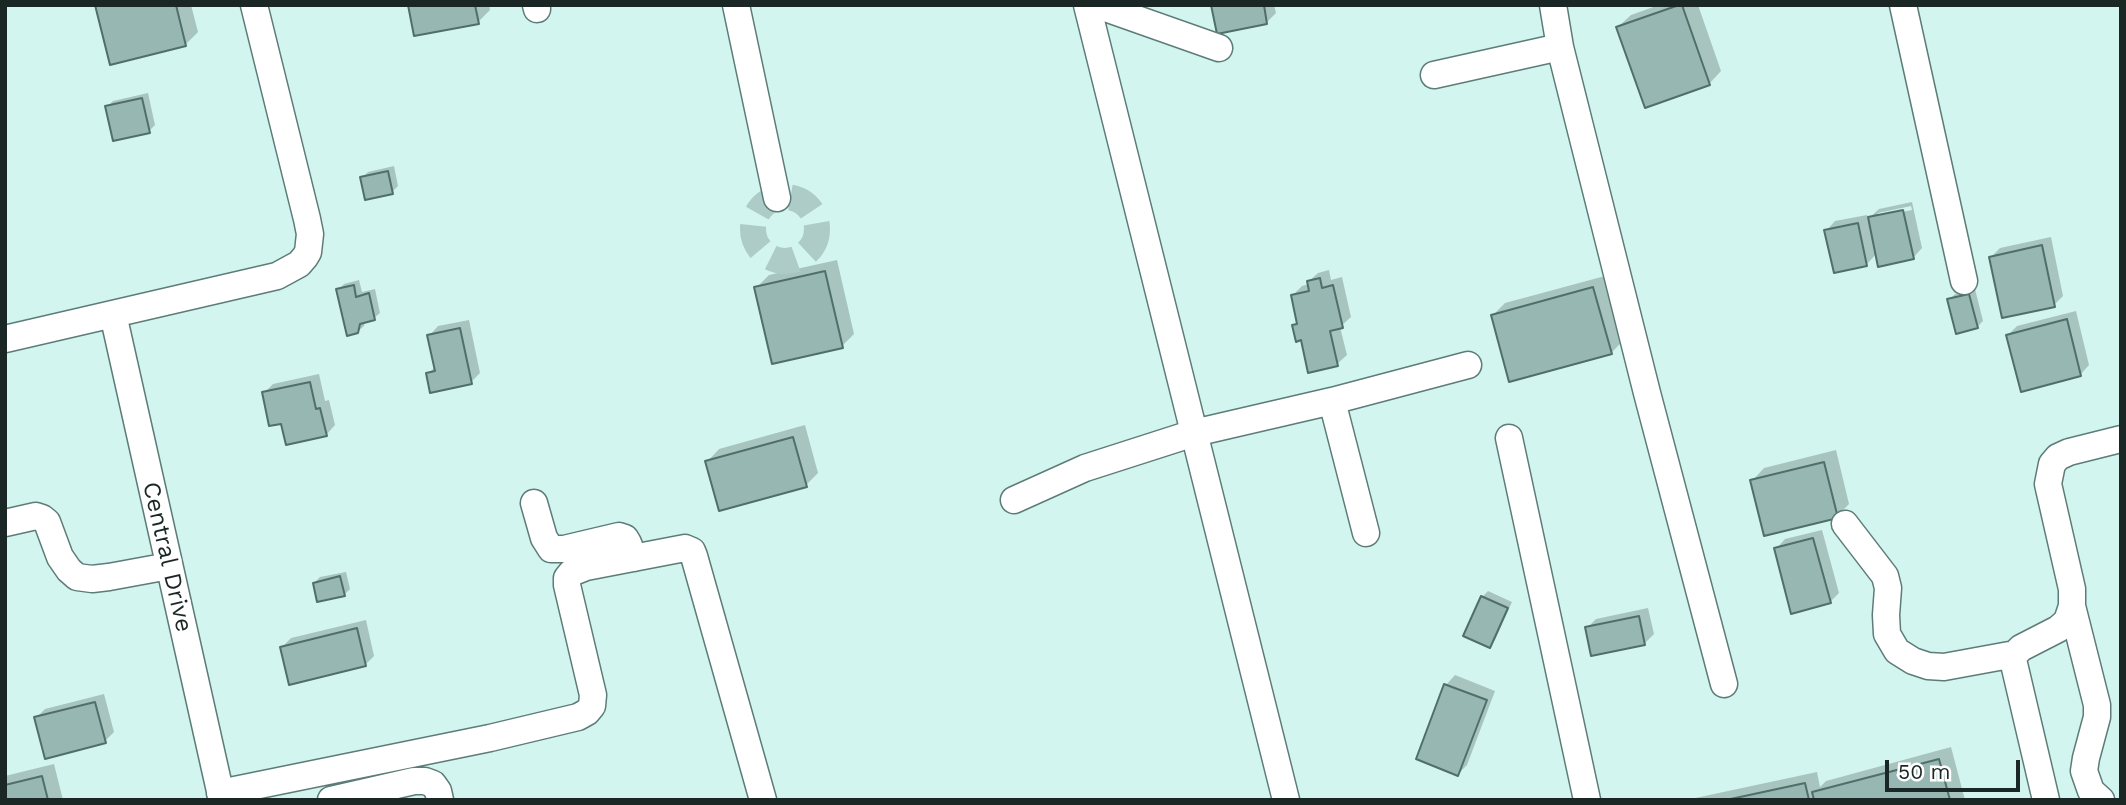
<!DOCTYPE html>
<html>
<head>
<meta charset="utf-8">
<style>
	body { margin:0 }
	#map { position:relative; width:2126px; height:805px; overflow:hidden; background:#d2f5ef; font-family:"Work Sans",sans-serif }
	canvas { display:block }
	.frame { position:absolute; inset:0; border:7px solid #1a2725; pointer-events:none }
	.scale { position:absolute; left:1885px; top:760px; width:135px; height:32px; box-sizing:border-box; border:4px solid #1a2725; border-top:0; padding-left:9px; font-size:21px; line-height:24px; white-space:nowrap; color:#1a2725; -webkit-text-stroke:5px #fff; paint-order:stroke }
</style>
</head>
<body>
<div id="map">
<canvas width="2126" height="805"></canvas>
<div class="frame"></div>
<div class="scale">50 m</div>
</div>
<script>
const g = document.querySelector('canvas').getContext('2d');
g.lineJoin = 'round';
function fillPath(path, color) {
  g.fillStyle = color;
  g.fill(path, 'evenodd');
}
function poly(rows) {
  const path = new Path2D();
  for (const r of rows) {
    if (r.length === 3) {
      path.moveTo(r[0] + r[2], r[1]);
      path.arc(r[0], r[1], r[2], 0, 2 * Math.PI);
      continue;
    }
    path.moveTo(r[0], r[1]);
    for (let i = 2; i < r.length; i += 2) path.lineTo(r[i], r[i + 1]);
  }
  return path;
}
function strokePath(path, color, width, dash) {
  g.strokeStyle = color;
  g.lineWidth = width;
  g.lineCap = dash ? 'butt' : 'round';
  g.setLineDash(dash || []);
  g.stroke(path);
}
function drawText(font, color, halo, rows, align = 'center') {
  g.font = font + ' "Work Sans",sans-serif';
  g.lineWidth = 6;
  g.setLineDash([]);
  g.textBaseline = 'middle';
  g.strokeStyle = halo;
  g.fillStyle = color;
  for (const [text, x, y, turn = 0] of rows) {
    g.save();
    g.translate(x, y);
    g.rotate((+turn || 0) * Math.PI / 180);
    g.textAlign = isNaN(turn) ? turn : align;
    if (halo) g.strokeText(text, 0, 0);
    g.fillText(text, 0, 0);
    g.restore();
  }
}
fillPath(poly([
	[97,5,191,5,198,32,186,44],
	[410,5,489,5,490,10,478,22],
	[1213,5,1274,5,1276,13,1267,22],
	[1659,5,1698,5,1721,71,1709,84,1618,27,1631,15],
	[148,93,155,125,149,131,107,107,113,101],
	[394,166,398,186,392,192,362,178,368,172],
	[1912,202,1922,248,1913,258,1877,253,1867,264,1826,231,1835,221,1867,215,1868,219,1879,209],
	[1911,206,1912,210,1878,217,1878,213],
	[2051,237,2063,296,2054,305,1990,258,2000,248],
	[837,260,854,334,842,346,756,288,769,275],
	[1329,270,1331,280,1342,277,1351,317,1340,327,1347,355,1337,364,1303,338,1294,326,1298,321,1293,295,1302,286,1309,284,1308,282,1318,273],
	[1605,276,1623,341,1611,353,1493,315,1505,303],
	[359,280,362,292,375,289,380,313,374,318,365,321,364,326,357,332,338,290,344,284],
	[1975,289,1983,321,1977,327,1949,300,1955,294],
	[2076,311,2089,365,2080,375,2008,335,2017,326],
	[469,320,480,373,471,382,428,374,436,366,429,336,438,326],
	[319,374,325,401,329,400,335,425,326,435,264,393,273,384],
	[805,425,818,473,806,485,707,462,719,449],
	[1836,450,1849,504,1837,516,1752,481,1764,468],
	[1822,530,1839,593,1830,602,1776,549,1785,539],
	[346,572,350,589,344,595,314,583,320,577],
	[1488,591,1512,602,1495,640,1489,646,1482,597],
	[1648,608,1654,634,1645,643,1587,628,1596,619],
	[366,620,374,656,365,665,282,647,291,638],
	[1455,675,1495,691,1467,765,1458,774,1418,758,1446,685],
	[104,694,114,732,105,741,36,718,45,709],
	[1951,747,1965,800,1686,800,1817,772,1820,787,1826,781],
	[54,764,63,800,5,800,5,776]
]), '#0003');
const building = poly([
	[95,5,176,5,186,46,110,65,95,5],
	[408,5,475,5,479,24,414,36,408,5],
	[1211,5,1264,5,1267,24,1217,34,1211,5],
	[1679,5,1682,5,1710,85,1645,108,1616,27,1679,5],
	[142,98,150,133,113,141,105,106,142,98],
	[388,171,393,194,365,200,360,177,388,171],
	[1903,210,1914,259,1878,267,1868,217,1903,210],
	[1858,223,1867,266,1834,273,1824,230,1858,223],
	[2042,245,2055,307,2002,318,1989,257,2042,245],
	[825,271,843,348,772,364,754,287,825,271],
	[1320,278,1322,288,1333,285,1343,328,1330,331,1338,366,1308,373,1301,340,1296,342,1292,325,1297,324,1291,295,1309,291,1307,281,1320,278],
	[354,285,356,297,369,293,375,320,360,324,358,333,347,336,336,289,354,285],
	[1593,287,1612,354,1509,382,1491,315,1593,287],
	[1969,294,1978,328,1956,334,1947,299,1969,294],
	[2067,319,2081,376,2021,392,2006,335,2067,319],
	[460,328,472,384,430,393,426,373,435,371,427,335,460,328],
	[310,382,316,409,320,408,327,436,286,445,281,424,269,426,262,392,310,382],
	[793,437,807,487,719,511,705,461,793,437],
	[1824,462,1838,518,1764,536,1750,480,1824,462],
	[1813,538,1831,603,1791,614,1774,548,1813,538],
	[340,576,345,596,317,602,313,583,340,576],
	[1481,596,1508,608,1490,648,1463,636,1481,596],
	[1639,616,1645,645,1591,656,1585,627,1639,616],
	[357,628,366,666,289,685,280,647,357,628],
	[1444,684,1487,700,1458,776,1416,759,1444,684],
	[95,702,106,743,45,759,34,717,95,702],
	[1939,759,1950,800,1814,800,1812,792,1939,759],
	[42,776,48,800,5,800,5,785,42,776],
	[1805,783,1809,800,1726,800,1805,783]
]);
fillPath(building, '#96b7b2');
strokePath(building, '#506f6a', 2);
strokePath(poly([
	[785,229,32]
]), '#adccc7', 26, [26, 13]);
const minor = poly([
	[536,5,537,9],
	[736,5,777,198],
	[1087,5,1286,800],
	[1097,5,1219,48],
	[1553,5,1560,47,1647,393,1724,684],
	[1903,5,1964,281],
	[1434,75,1560,47],
	[113,314,222,800],
	[5,339,277,276,299,264,305,257,308,252,310,234,307,219,254,5],
	[1332,401,1366,533],
	[1509,438,1587,800],
	[1014,500,1085,468,1194,433,1332,401,1468,365],
	[534,503,544,538,551,549,564,549,619,536,625,538,628,543,634,558],
	[5,523,36,516,42,518,47,522,60,557,69,570,77,577,92,579,109,577,169,566],
	[1845,524,1885,576,1888,588,1886,615,1887,634,1897,651,1913,661,1928,666,1944,667,2015,654,2021,648,2058,629,2067,621,2072,606,2072,589,2048,484,2052,464,2058,457,2069,452,2121,439],
	[2072,606,2097,705,2097,717,2086,758,2084,771,2091,791,2101,800],
	[2015,654,2013,660,2015,668,2046,800],
	[220,793,490,738,578,717,587,712,592,706,593,695,567,585,567,578,571,573,586,567,685,548,692,551,694,556,763,800],
	[331,800,414,781,425,781,433,784,438,791,440,800]
]);
strokePath(minor, '#5d7c78', 29);
strokePath(minor, '#fff', 26);
drawText('24px', '#1a2725', '#fff', [
	["Central Drive",167,557,77]
]);
</script>
</body>
</html>
